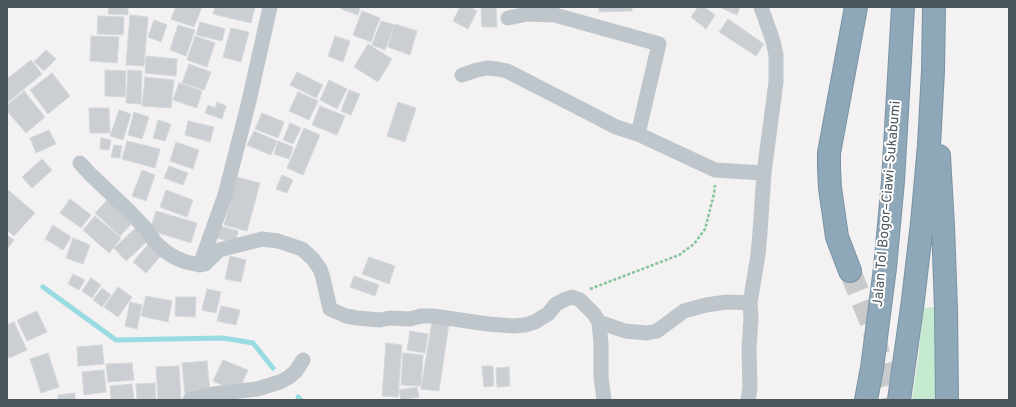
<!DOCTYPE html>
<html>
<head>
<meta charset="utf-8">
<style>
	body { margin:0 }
	#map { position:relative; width:1016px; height:407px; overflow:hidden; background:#f3f1f1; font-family:Overpass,sans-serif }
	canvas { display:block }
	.frame { position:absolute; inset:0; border:8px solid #4b565c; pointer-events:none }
</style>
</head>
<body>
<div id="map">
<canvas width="1016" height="407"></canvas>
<div class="frame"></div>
</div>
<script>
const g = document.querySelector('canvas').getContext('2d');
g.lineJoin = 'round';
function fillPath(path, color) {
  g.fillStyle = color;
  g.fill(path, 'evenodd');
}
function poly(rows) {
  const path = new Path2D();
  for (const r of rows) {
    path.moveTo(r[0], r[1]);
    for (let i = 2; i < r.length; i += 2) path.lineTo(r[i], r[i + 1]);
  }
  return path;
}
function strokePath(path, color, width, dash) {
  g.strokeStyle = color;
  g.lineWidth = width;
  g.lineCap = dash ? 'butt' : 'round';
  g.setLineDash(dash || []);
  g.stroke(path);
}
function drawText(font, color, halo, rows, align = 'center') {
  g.font = font + ' Overpass,sans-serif';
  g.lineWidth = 4;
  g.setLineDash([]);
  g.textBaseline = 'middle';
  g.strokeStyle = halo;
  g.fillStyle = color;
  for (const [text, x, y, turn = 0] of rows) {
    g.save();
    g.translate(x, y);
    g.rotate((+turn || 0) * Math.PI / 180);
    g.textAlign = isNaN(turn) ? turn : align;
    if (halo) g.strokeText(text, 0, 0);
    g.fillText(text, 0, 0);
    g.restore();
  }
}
fillPath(poly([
	[934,307,938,315,938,358,935,400,912,400,919,352,923,308]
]), '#c5eacf');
strokePath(poly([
	[43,287,116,340,223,338,253,343,273,368],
	[298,397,301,400]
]), '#98dbe1', 5);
const building = poly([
	[109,7,128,7,128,15,108,14,109,7],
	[176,7,202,7,194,27,171,19,176,7],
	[215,7,255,7,251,23,213,14,215,7],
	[342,7,360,7,358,15,341,9,342,7],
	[460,7,469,7,477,11,468,29,453,21,460,7],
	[481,7,496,7,497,27,482,27,481,7],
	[599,7,632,7,632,11,599,12,599,7],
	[698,7,704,7,715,15,706,29,691,17,698,7],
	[719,7,740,7,737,15,719,7],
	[362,11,380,18,371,42,353,35,362,11],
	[130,15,148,17,144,66,126,65,130,15],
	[98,16,124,17,123,35,97,34,98,16],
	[728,19,764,44,756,56,719,32,728,19],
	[154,20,167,25,161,42,148,37,154,20],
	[381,21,395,25,385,50,372,45,381,21],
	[200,22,225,29,222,41,196,35,200,22],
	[395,24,417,31,410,55,388,47,395,24],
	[178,25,195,30,186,56,170,50,178,25],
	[231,28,249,32,241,62,223,57,231,28],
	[91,36,119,37,117,63,90,61,91,36],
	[195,36,215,43,207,67,187,60,195,36],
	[335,36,350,41,343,62,328,56,335,36],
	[368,44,392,59,378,82,354,67,368,44],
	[46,50,56,59,44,71,34,62,46,50],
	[146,56,177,59,176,76,145,73,146,56],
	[31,60,42,74,7,103,7,79,31,60],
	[189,64,211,72,204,90,182,83,189,64],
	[105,70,126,71,125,97,105,96,105,70],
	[128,70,142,71,141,104,126,103,128,70],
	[297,72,323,85,316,98,290,85,297,72],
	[52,73,70,96,48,114,30,90,52,73],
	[145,77,174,80,171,108,142,106,145,77],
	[329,80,347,89,337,109,320,100,329,80],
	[179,83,202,91,197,108,173,100,179,83],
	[349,90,360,94,351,115,341,111,349,90],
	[24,91,45,117,26,133,7,111,7,105,24,91],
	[298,92,318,101,309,120,289,111,298,92],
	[217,102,226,106,222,119,205,113,208,105,215,108,217,102],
	[398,102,416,108,405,142,387,136,398,102],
	[320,106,345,116,337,135,312,125,320,106],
	[89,108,109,108,110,133,90,133,89,108],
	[119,110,131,114,123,140,110,136,119,110],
	[134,112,149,117,142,139,128,135,134,112],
	[262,113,284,122,278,138,255,129,262,113],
	[158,120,171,124,165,141,153,138,158,120],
	[188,121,214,127,210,142,185,135,188,121],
	[290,123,301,128,293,144,283,140,290,123],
	[304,128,320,135,303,175,287,168,304,128],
	[49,130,56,144,36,153,30,138,49,130],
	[254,131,277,141,271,155,247,145,254,131],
	[101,138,111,140,109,150,100,149,101,138],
	[127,141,160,149,155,168,122,159,127,141],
	[278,141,293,147,289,159,274,154,278,141],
	[176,142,199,150,193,169,170,161,176,142],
	[114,145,122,146,120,158,111,157,114,145],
	[42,159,52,170,32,188,22,177,42,159],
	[169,166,188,173,183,185,164,178,169,166],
	[142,170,155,175,146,201,132,196,142,170],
	[282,175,293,180,287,193,276,189,282,175],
	[237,177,260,183,247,231,224,225,237,177],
	[7,189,35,213,14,236,7,230,7,189],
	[166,190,193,200,187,217,160,207,166,190],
	[109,198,135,220,120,236,95,213,109,198],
	[70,199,91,215,81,228,60,213,70,199],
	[156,211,197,223,191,243,150,230,156,211],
	[95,216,121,238,109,253,83,230,95,216],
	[53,225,71,237,63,250,45,239,53,225],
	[139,225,151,238,126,261,114,248,139,225],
	[216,225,238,231,235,243,213,237,216,225],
	[7,235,14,240,7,249,7,235],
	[73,238,90,245,83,264,66,258,73,238],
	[151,241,164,252,146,273,133,262,151,241],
	[230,256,246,260,241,282,225,279,230,256],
	[369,257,395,266,389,284,362,274,369,257],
	[73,274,85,280,79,290,68,284,73,274],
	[354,276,379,285,375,296,350,287,354,276],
	[91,278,101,285,92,298,82,291,91,278],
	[118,287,132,297,118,317,104,307,118,287],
	[102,288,111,295,102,307,93,300,102,288],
	[207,289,221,292,216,313,202,310,207,289],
	[146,296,172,301,168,322,141,316,146,296],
	[176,297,196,297,195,317,175,316,176,297],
	[130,302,142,305,137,329,125,326,130,302],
	[221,306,240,310,236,325,217,321,221,306],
	[37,311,47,332,27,341,17,320,37,311],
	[432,321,449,323,439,391,421,389,432,321],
	[14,322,27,350,9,358,7,353,7,325,14,322],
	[410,331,428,334,425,353,407,350,410,331],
	[386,343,402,345,398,397,382,396,386,343],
	[102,345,104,364,78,366,77,347,102,345],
	[48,353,59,387,41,393,30,359,48,353],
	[403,353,423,355,421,386,401,385,403,353],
	[223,360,248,370,238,392,213,381,223,360],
	[207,361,210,392,185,394,182,363,207,361],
	[132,363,134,380,108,382,106,364,132,363],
	[179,366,181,400,158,400,156,367,179,366],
	[482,366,493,366,494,386,484,387,482,366],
	[509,367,510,386,497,387,496,368,509,367],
	[104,370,106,392,84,395,82,372,104,370],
	[155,383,156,400,137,400,136,384,155,383],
	[132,384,134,400,111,400,110,386,132,384],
	[417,387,419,397,401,400,399,390,417,387],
	[75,393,75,400,58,400,58,395,75,393]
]);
fillPath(building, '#cbced2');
strokePath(building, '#d5d8db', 1);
strokePath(poly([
	[850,271,871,323,891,400]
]), '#c9cacc', 22, [22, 11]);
const highway = poly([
	[939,156,943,226,946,309,947,400],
	[850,271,837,237,830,188,829,168,829,153,856,7],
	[866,400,872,368,885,268,893,181,903,7],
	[899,400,913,300,922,223,929,145,933,71,934,7]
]);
strokePath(highway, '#7a93a4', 24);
strokePath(poly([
	[590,289,679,255,694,244,705,229,714,194,715,185]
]), '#82c49b', 2.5, [3, 2]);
strokePath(poly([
	[508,18,527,14,555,15,659,44,638,134],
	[462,75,477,70,487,68,497,69,507,71,595,116,616,127,638,134,715,170,764,173],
	[80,163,90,174,128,210,146,229,155,242,166,252,176,258,186,262,200,265,205,264,219,250,262,239,278,241,302,249,313,259,320,269,323,278,330,309,346,316,357,318,380,320,390,318,410,319,421,316,433,316,488,324,514,326,525,325,535,322,541,318,548,314,556,304,566,299,572,297,580,300,594,314,599,322,601,343,601,377,604,400],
	[200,265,225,195,249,101,270,7],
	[599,322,625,331,647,333,657,331,684,311,706,305,727,302,750,303],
	[190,400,213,394,257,389,280,382,289,377,296,371,303,360],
	[748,400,750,388,749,349,751,318,750,303,758,255,760,232,764,173,776,82,776,55,773,41,761,7]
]), '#bec6cb', 15);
strokePath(highway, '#8fa8b9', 22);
drawText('14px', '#4b565c', '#fff', [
	["Jalan Tol Bogor–Ciawi–Sukabumi",888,204,-85]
]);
</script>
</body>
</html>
